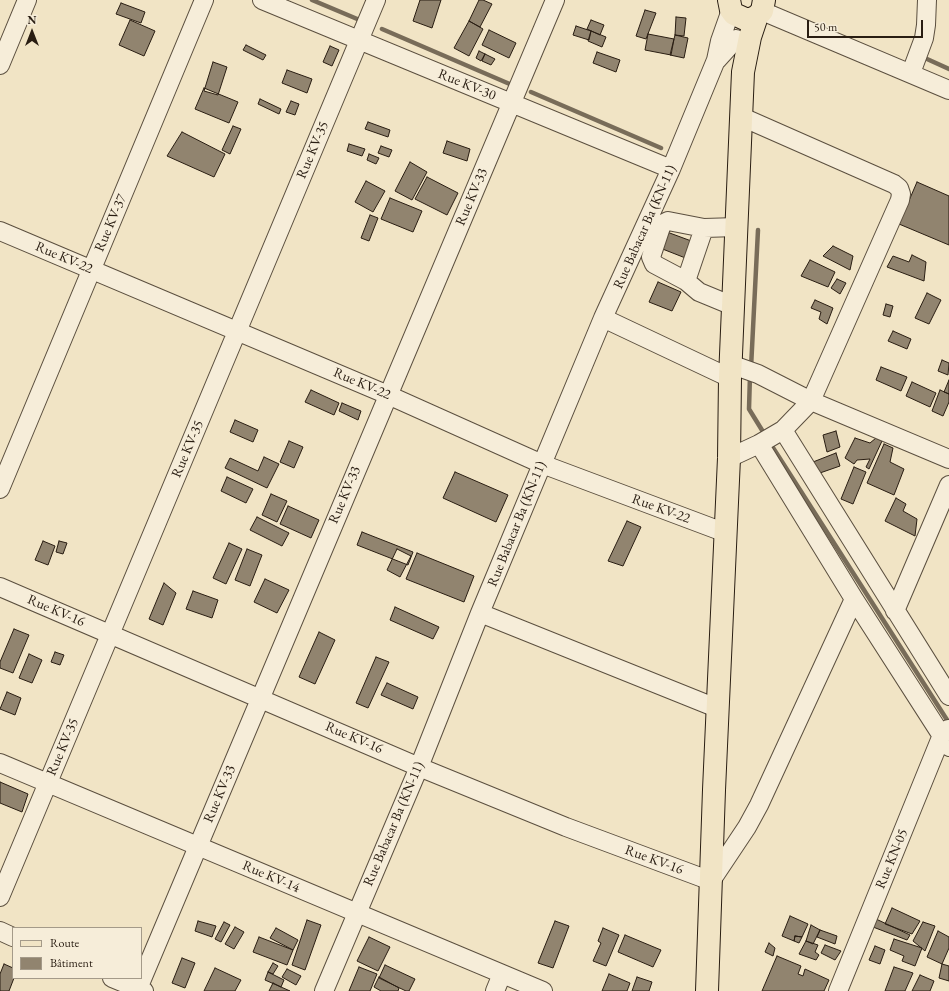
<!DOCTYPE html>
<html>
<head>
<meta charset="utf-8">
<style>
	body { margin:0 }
	#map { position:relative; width:949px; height:991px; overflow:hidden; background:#f1e4c5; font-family:"EB Garamond",serif }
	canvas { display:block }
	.legend { position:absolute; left:12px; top:927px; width:130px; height:52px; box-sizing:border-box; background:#f6edd9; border:1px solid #a49a89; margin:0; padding:5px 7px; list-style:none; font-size:12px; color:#291d12 }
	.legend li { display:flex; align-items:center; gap:8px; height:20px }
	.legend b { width:20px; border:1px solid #a49a89 }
	.north { position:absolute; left:12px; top:12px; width:40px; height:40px; -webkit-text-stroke:3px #f6edd9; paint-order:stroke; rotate:0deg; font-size:11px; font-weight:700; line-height:16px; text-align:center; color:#291d12 }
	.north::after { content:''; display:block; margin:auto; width:14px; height:18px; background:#291d12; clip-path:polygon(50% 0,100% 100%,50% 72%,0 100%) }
	.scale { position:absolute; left:807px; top:20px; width:116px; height:18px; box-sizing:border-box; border:2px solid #291d12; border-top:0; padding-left:5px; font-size:12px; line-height:14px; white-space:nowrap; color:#291d12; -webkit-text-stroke:3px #f6edd9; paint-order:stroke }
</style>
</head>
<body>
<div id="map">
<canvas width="949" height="991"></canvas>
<ul class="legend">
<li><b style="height:5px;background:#f1e4c5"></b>Route</li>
<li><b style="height:11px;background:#91846f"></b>Bâtiment</li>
</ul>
<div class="north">N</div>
<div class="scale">50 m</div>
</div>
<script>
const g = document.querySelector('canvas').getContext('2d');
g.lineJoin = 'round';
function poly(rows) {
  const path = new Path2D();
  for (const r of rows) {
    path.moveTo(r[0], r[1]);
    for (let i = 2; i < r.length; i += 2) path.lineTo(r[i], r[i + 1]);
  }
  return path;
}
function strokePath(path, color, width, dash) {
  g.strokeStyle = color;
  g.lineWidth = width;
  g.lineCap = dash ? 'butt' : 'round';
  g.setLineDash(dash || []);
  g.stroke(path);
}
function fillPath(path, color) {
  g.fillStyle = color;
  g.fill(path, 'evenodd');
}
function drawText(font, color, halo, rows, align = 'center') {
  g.font = font + ' "EB Garamond",serif';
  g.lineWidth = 3.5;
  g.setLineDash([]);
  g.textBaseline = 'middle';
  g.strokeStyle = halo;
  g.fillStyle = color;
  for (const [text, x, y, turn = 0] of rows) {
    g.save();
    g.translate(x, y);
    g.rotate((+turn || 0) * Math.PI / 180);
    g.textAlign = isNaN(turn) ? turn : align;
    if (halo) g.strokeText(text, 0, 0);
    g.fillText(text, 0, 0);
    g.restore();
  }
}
strokePath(poly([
	[312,0,362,21],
	[382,29,512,85],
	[927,59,949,69],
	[531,92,661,148],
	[751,368,758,230],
	[750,375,749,409,765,435],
	[770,443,949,723]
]), '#786c59', 4.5);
const building = poly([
	[420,0,441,0,432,28,413,21,420,0],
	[479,0,483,0,492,4,480,27,469,21,479,0],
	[121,3,145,12,141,23,116,14,121,3],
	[645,10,656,13,646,39,636,36,645,10],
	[676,17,686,18,684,36,675,35,676,17],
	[130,20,155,31,144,56,119,45,130,20],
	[591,20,604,25,600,35,587,29,591,20],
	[469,21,483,29,469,56,454,48,469,21],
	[576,26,591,31,589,40,573,35,576,26],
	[489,30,516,43,509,58,482,45,489,30],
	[591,31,606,37,602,47,588,41,591,31],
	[648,34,674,39,671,55,645,50,648,34],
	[675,35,688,38,684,58,670,55,675,35],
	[246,45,266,55,263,60,243,50,246,45],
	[330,46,339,50,332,66,323,62,330,46],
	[479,51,485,54,481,61,476,58,479,51],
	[597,52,620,60,616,72,593,63,597,52],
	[485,54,495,59,491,65,482,61,485,54],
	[213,62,227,67,218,95,204,91,213,62],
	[287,70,312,79,307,93,282,83,287,70],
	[204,88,238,102,229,123,195,109,204,88],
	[260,99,281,109,279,114,258,104,260,99],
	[291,101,299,104,295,115,286,112,291,101],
	[368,122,390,130,388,137,365,129,368,122],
	[233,126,241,129,230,154,222,150,233,126],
	[182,132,225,154,214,177,167,156,182,132],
	[447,141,470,149,467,161,443,153,447,141],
	[349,144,365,149,362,156,347,151,349,144],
	[381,146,392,150,389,157,378,153,381,146],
	[369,154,379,158,376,164,367,160,369,154],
	[410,162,427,172,412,200,395,191,410,162],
	[427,177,458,193,447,215,415,199,427,177],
	[366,181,385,191,373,212,355,202,366,181],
	[917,182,949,196,949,245,899,224,917,182],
	[390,198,422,211,413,232,381,219,390,198],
	[370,215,378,218,369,241,361,238,370,215],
	[667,232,694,242,688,259,660,248,667,232],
	[833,246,853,256,850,270,823,256,833,246],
	[912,255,926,262,924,281,887,267,893,256,909,262,912,255],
	[810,260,835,272,828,287,801,276,810,260],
	[837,279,846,283,840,294,831,288,837,279],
	[658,282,681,292,672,311,649,302,658,282],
	[927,293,941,300,929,324,915,318,927,293],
	[815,300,833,308,827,324,819,319,821,312,811,308,815,300],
	[886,304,893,306,890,317,883,315,886,304],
	[893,331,911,339,907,349,888,341,893,331],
	[942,360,949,363,948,375,938,371,942,360],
	[881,367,907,377,901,391,876,380,881,367],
	[949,380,949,394,944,392,949,380],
	[912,382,936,393,930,407,906,396,912,382],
	[311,390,339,403,334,415,305,402,311,390],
	[940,390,949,394,949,402,943,416,932,411,940,390],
	[342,403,361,411,358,420,339,411,342,403],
	[235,420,258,430,253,442,230,432,235,420],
	[836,431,840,447,827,452,823,435,836,431],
	[855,438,870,443,876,438,882,441,869,469,866,467,870,459,857,460,854,464,845,458,855,438],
	[289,441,303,447,294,468,280,462,289,441],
	[884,444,893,448,890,462,904,469,894,495,867,483,884,444],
	[836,453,840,466,817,474,813,462,836,453],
	[264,457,279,464,267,488,225,468,230,458,258,471,264,457],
	[854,467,866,472,853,504,841,499,854,467],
	[455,472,508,495,496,522,443,498,455,472],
	[227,477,253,489,246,503,221,491,227,477],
	[271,494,287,501,277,522,262,515,271,494],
	[896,498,906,504,903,511,917,519,915,536,885,521,896,498],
	[288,506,319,520,311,538,280,524,288,506],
	[257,517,289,533,282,546,250,530,257,517],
	[627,521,641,527,623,566,608,561,627,521],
	[362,532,413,552,408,565,357,545,362,532],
	[43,541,55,546,48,565,35,560,43,541],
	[59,541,67,543,63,554,56,552,59,541],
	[229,543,242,549,226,584,213,578,229,543],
	[247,549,262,555,250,586,235,580,247,549],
	[397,549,411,556,400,577,387,570,397,549],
	[417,553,474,576,464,602,406,579,417,553],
	[265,579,289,590,277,613,254,602,265,579],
	[164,583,176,593,163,625,149,619,164,583],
	[193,591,218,600,212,618,186,609,193,591],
	[395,607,439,627,433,639,390,620,395,607],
	[14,629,29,635,13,673,0,668,0,662,14,629],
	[319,632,335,640,315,684,299,677,319,632],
	[55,652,64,655,60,665,51,662,55,652],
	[29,654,42,660,32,683,19,678,29,654],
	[376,657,389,662,368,708,356,703,376,657],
	[387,683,418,697,413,709,381,695,387,683],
	[7,692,21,698,15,715,0,709,7,692],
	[0,782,28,794,22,812,0,803,0,782],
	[892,908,920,921,912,934,885,924,892,908],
	[790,916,808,924,802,937,795,936,794,941,782,936,790,916],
	[876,919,910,935,907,940,873,927,876,919],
	[307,920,321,925,305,970,292,965,307,920],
	[198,921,216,926,212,937,195,931,198,921],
	[555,921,569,926,553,968,538,963,555,921],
	[224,922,230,925,221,942,215,939,224,922],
	[923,922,935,926,925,951,913,941,923,922],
	[811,925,820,930,813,944,806,941,811,925],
	[235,927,244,932,234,949,225,944,235,927],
	[276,928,298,940,293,950,270,938,276,928],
	[603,928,619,935,606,966,593,961,601,943,598,941,603,928],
	[820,930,837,936,835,944,817,937,820,930],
	[938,931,949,937,949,948,942,964,927,957,938,931],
	[625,935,661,950,653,967,618,952,625,935],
	[795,936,802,937,799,943,794,941,795,936],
	[259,937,293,950,287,965,253,952,259,937],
	[369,937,390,947,378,971,357,961,369,937],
	[894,939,922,948,915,966,902,961,904,956,890,950,894,939],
	[806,941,818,945,815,952,819,955,816,960,799,954,806,941],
	[769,943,775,948,773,956,765,952,769,943],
	[825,945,841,951,835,960,821,953,825,945],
	[875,946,885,950,880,964,869,960,875,946],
	[777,956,801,966,798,974,803,976,805,969,829,980,824,991,762,991,777,956],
	[182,958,195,963,185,988,172,983,182,958],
	[273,963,278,966,273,974,268,972,273,963],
	[4,964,13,968,13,978,14,978,9,991,0,991,0,974,4,964],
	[942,964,949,966,949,981,939,978,942,964],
	[385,965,415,979,409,991,406,991,379,978,385,965],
	[359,967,377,974,370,991,349,991,359,967],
	[894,967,913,973,905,991,885,991,894,967],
	[215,968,241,980,235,991,204,991,215,968],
	[287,969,301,976,296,985,282,977,287,969],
	[268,972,284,980,281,987,265,980,268,972],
	[609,974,630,983,627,991,602,991,609,974],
	[920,975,934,981,930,991,912,991,920,975],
	[379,977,399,988,398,991,381,991,374,987,379,977],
	[637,977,652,982,649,991,632,991,637,977],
	[273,983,281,987,290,991,269,991,273,983]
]);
fillPath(building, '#91846f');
strokePath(building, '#291d12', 1);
const minor = poly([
	[262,0,671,169],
	[762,11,949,90],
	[717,60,736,39],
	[0,65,27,0],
	[911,73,924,38,926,25,927,0],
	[0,231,388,395,542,464,726,533],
	[686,281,704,228],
	[733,306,699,292,686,281,654,264,651,257,662,224,668,221,704,228,737,227],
	[603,318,730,378],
	[730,364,758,374,811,401,949,459],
	[783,430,949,696],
	[759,444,854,599,949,747],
	[729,458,759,444,783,430,811,401,900,200,901,194,899,188,894,184,742,117],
	[0,489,204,0],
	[0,587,419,767,566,827,711,881,747,827,759,805,854,599],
	[895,611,949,485],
	[480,613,719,709],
	[0,763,543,991],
	[0,897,376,0],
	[0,931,13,937],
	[112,978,144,991],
	[137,991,555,0],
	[324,991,419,767,480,613,603,318,671,169,716,60,720,41,731,10],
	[495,991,502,974],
	[838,991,942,735,948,729]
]);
const major = poly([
	[729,0,731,10,734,14,745,19,751,19,757,16,762,11,764,0],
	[707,991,714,790,729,458,730,378,743,72,750,37,757,16]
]);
strokePath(minor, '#5b4f3f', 20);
strokePath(major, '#291d12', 24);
strokePath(minor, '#f6edd9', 18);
strokePath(major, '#f1e4c5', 22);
drawText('14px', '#291d12', '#f6edd9', [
	["Rue KV-30",467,85,22],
	["Rue KV-35",313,150,-67],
	["Rue KV-33",472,197,-67],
	["Rue KV-37",111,223,-67],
	["Rue Babacar Ba (KN-11)",645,227,-66],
	["Rue KV-22",64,258,23],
	["Rue KV-22",362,384,23],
	["Rue KV-35",188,449,-67],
	["Rue KV-33",345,495,-67],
	["Rue KV-22",661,509,20],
	["Rue Babacar Ba (KN-11)",517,524,-68],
	["Rue KV-16",56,611,23],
	["Rue KV-16",354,738,23],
	["Rue KV-35",63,747,-67],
	["Rue KV-33",220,794,-67],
	["Rue Babacar Ba (KN-11)",394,824,-67],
	["Rue KN-05",892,859,-68],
	["Rue KV-16",654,860,20],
	["Rue KV-14",271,877,23]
]);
</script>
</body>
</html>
